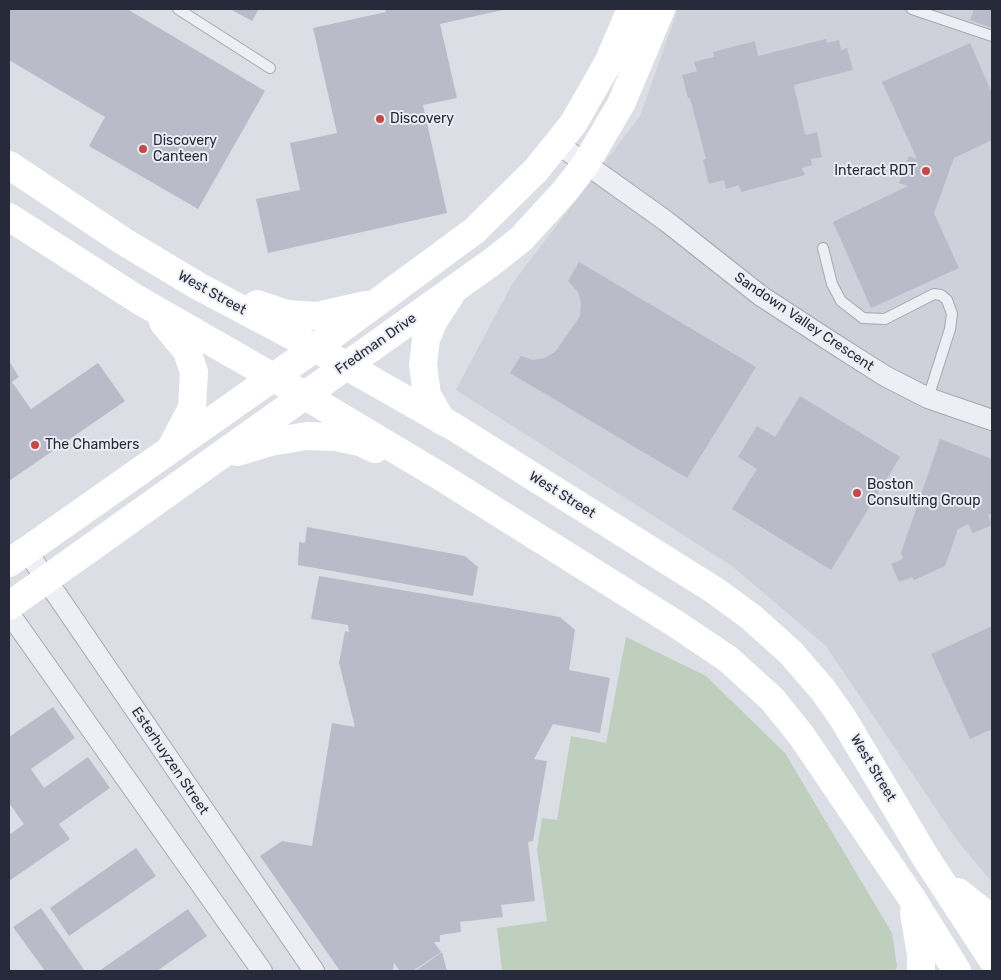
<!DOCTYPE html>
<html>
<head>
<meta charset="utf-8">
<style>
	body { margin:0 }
	#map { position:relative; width:1001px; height:980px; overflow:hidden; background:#dcdee5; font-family:Rubik,sans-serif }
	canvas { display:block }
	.frame { position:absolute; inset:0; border:10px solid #262a3b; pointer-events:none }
</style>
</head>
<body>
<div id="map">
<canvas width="1001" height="980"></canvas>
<div class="frame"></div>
</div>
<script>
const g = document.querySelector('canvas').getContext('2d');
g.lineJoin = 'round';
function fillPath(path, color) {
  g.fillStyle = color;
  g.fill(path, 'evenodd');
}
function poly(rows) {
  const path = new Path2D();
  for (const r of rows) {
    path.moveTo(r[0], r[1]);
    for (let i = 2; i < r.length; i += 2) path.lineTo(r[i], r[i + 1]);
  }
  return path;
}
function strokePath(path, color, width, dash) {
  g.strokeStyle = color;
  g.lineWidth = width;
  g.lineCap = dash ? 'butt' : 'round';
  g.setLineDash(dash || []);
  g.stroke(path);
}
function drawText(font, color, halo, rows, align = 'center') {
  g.font = font + ' Rubik,sans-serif';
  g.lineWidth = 4;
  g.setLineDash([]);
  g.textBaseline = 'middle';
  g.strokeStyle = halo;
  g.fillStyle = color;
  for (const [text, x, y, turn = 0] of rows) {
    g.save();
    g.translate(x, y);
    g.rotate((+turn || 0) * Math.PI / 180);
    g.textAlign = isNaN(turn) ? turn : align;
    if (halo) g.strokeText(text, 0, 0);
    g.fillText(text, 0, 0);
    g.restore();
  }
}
fillPath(poly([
	[678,9,992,9,992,882,959,843,826,646,732,566,456,390,512,284,640,116]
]), '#ced0da');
fillPath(poly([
	[626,637,706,676,785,753,892,933,897,966,895,971,502,971,497,928,547,921,537,849,542,818,557,820,571,736,606,743]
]), '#becfbd');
fillPath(poly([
	[9,9,127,9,265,91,198,209,89,146,105,117,9,60],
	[230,9,259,9,252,21],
	[385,9,507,9,440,24,457,98,423,105,447,213,268,253,256,199,300,190,290,143,337,133,313,28,386,12],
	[974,9,992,9,992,28,970,20],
	[826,39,827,43,839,40,841,50,847,48,853,70,794,85,805,135,817,132,822,157,811,159,812,165,802,168,805,175,741,192,739,185,726,189,724,180,709,184,703,160,706,159,690,98,688,98,682,75,697,71,694,62,714,57,713,52,755,41,758,56],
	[970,43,992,93,992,140,954,158,934,213,959,268,871,308,833,222,908,186,899,183,909,156,917,159,882,82],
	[579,262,756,367,687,478,510,373,521,356,533,360,545,358,556,351,580,316,581,303,578,292,568,281],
	[9,361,19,377,12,382,31,409,98,363,125,401,9,481],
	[800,396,900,457,831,570,732,509,757,469,738,457,757,426,775,437],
	[940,439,992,459,992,513,988,515,992,525,973,533,968,524,958,529,945,566,914,580,912,577,899,582,891,564,903,559,901,553],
	[307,527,465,556,478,567,473,596,298,565,299,542,305,543],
	[319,576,560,617,575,630,569,670,610,678,600,733,553,724,534,759,547,761,533,841,528,842,535,901,501,905,503,917,460,922,461,932,440,935,440,942,434,942,441,952,413,971,400,971,394,963,393,971,340,971,260,856,282,841,312,846,332,723,355,727,339,663,345,631,349,632,348,625,311,619],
	[992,626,992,729,970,739,931,654],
	[53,707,75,738,31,769,44,788,88,757,110,788,59,824,70,839,9,881,9,835,24,824,9,803,9,737],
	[136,848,156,876,69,936,50,908],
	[41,908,85,971,45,971,13,927],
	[188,909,207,936,157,971,99,971],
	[442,952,447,971,415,971]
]), '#b9bcc8');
const lane = poly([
	[178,9,270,68],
	[912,9,992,36],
	[823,248,832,284,841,301,863,318,885,319,934,294,941,295,947,300,952,314,950,329,928,398]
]);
const street = poly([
	[558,144,666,221,761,296,833,343,885,376,928,398,992,420],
	[26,550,314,971],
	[9,613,262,971]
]);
strokePath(lane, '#a5a8b2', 12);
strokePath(street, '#a5a8b2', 22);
strokePath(lane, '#eeeff4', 10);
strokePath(street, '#eeeff4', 20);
strokePath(poly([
	[9,165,123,241,198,286,315,348,454,427,714,590,751,617,791,653,823,690,842,717,926,858,992,959],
	[9,217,137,299,304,395,443,478,676,624,728,659,772,699,801,735,911,897,957,971],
	[257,304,287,314,317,316,366,305],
	[163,322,187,351,194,372,192,408,172,446],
	[442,421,427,395,423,365,426,339,434,320,450,296],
	[237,452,270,442,307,436,335,437,360,442,375,449],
	[9,563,315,348,474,231,536,170,573,124,608,63,631,9],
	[9,606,492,262,521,239,565,191,585,165,621,104,661,9],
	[958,892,992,919],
	[914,913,921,955,921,971]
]), '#fff', 28);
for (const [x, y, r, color] of [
	[380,119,5,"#c84643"],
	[143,149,5,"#c84643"],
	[926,171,5,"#c84643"],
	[35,445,5,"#c84643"],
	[857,493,5,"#c84643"]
]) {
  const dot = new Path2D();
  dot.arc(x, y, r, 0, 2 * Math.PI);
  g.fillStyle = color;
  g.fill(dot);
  strokePath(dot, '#ebedf3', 2);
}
drawText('14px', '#262a3b', '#ebedf3', [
	["Discovery",390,119],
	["Discovery",153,141],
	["Canteen",153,157],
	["Interact RDT",916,171,"right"],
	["The Chambers",45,445],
	["Boston",867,485],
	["Consulting Group",867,501]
], 'left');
drawText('14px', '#262a3b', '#ebedf3', [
	["West Street",212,293,29],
	["Sandown Valley Crescent",804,322,34],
	["Fredman Drive",376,344,-35],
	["West Street",562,495,32],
	["Esterhuyzen Street",170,761,56],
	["West Street",873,768,59]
]);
</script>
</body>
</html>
